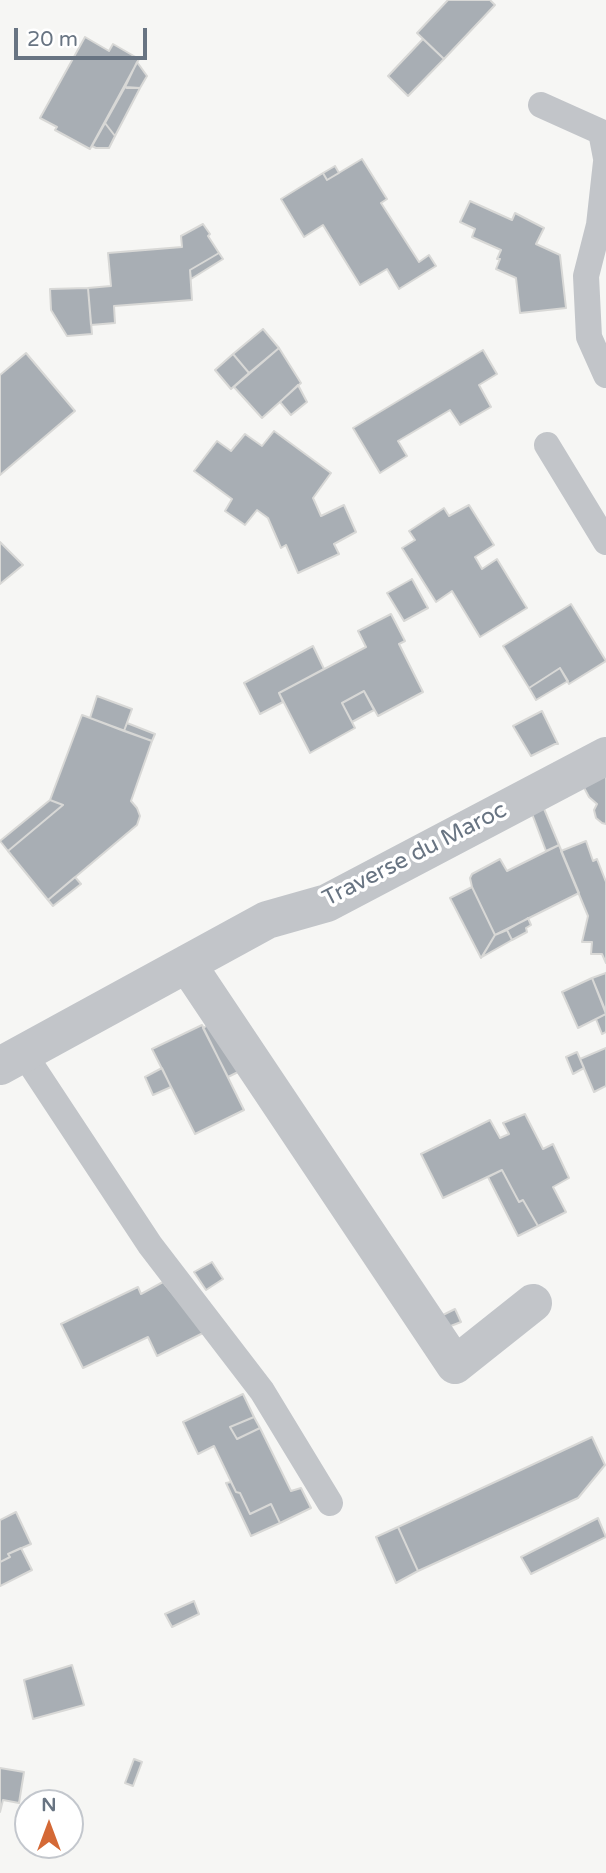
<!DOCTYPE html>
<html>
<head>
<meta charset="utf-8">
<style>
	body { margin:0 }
	#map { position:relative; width:606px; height:1873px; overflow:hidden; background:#f6f6f4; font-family:"Varela Round",sans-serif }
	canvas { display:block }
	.north { position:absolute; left:14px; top:1789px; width:70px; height:70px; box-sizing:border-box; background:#fff; border:2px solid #c3c7cd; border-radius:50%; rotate:0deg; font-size:19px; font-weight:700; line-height:28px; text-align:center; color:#687482 }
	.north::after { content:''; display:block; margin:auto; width:24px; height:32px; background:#d46936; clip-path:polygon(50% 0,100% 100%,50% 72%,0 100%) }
	.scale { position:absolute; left:14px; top:28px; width:133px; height:32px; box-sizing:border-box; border:4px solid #687482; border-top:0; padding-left:9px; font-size:21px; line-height:24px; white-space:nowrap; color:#687482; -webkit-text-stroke:5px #fff; paint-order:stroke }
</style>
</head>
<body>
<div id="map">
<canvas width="606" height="1873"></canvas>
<div class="north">N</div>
<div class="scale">20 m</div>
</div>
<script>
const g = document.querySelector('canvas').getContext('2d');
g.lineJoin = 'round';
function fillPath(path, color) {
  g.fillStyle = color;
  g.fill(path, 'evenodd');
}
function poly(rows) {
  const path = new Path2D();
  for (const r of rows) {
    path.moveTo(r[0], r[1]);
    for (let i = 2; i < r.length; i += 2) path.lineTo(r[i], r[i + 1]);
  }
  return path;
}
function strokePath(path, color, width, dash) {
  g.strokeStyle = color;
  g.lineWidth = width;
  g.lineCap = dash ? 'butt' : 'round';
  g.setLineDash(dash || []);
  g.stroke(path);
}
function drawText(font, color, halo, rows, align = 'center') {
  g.font = font + ' "Varela Round",sans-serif';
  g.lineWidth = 7;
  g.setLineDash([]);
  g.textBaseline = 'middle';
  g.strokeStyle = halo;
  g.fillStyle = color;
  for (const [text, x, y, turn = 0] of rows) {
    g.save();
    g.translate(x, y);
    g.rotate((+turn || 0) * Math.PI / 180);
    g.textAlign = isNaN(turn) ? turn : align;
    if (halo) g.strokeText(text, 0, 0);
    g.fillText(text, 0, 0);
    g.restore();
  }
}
const building = poly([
	[448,0,490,0,495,5,444,59,417,33,448,0],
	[85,37,109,51,113,44,139,59,90,149,55,130,57,127,40,118,85,37],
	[423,39,444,59,408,96,388,76,423,39],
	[137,62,147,76,140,88,127,88,125,87,137,62],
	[125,87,140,88,115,136,105,123,125,87],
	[105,123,115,136,109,148,96,148,92,146,105,123],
	[362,159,387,199,381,203,419,262,429,255,436,266,399,289,387,269,360,285,323,225,304,237,281,199,323,173,327,180,362,159],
	[335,166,339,173,327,180,323,173,335,166],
	[470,201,512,220,515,213,544,228,536,244,560,255,566,308,520,313,516,278,496,269,500,259,497,259,501,250,472,237,475,229,460,222,470,201],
	[203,224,210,234,208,236,219,253,190,270,192,300,114,306,115,323,91,325,88,288,111,286,108,253,182,247,181,236,203,224],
	[219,253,223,259,191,279,190,270,219,253],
	[88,288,92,334,67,336,51,310,50,289,88,288],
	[263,329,279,348,249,373,233,354,263,329],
	[279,348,301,383,262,418,234,387,279,348],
	[483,350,497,374,479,385,491,407,460,425,450,410,398,441,407,456,380,473,353,428,483,350],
	[26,353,75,411,0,475,0,375,26,353],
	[233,354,249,373,231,389,215,370,233,354],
	[298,385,307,402,291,415,280,402,298,385],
	[274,431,331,473,313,498,321,516,344,505,356,532,334,544,339,554,298,573,286,545,281,548,268,518,257,510,245,525,225,511,232,499,194,471,217,441,231,451,245,434,262,446,274,431],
	[469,505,494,545,475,557,482,569,497,559,527,608,480,637,452,591,436,602,402,548,415,540,409,531,444,508,449,516,469,505],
	[0,542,23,565,0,584,0,542],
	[412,579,428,608,404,621,387,593,412,579],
	[571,604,606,661,569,684,560,668,529,688,503,646,571,604],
	[391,614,405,641,399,644,423,692,378,716,364,691,342,703,355,728,310,753,279,693,366,647,358,631,391,614],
	[313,646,324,669,279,693,283,702,260,714,244,683,313,646],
	[560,668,568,681,536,700,529,688,560,668],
	[364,691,374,710,352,722,342,703,364,691],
	[97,696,132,709,124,731,90,718,97,696],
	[542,711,558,744,555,744,531,756,513,726,542,711],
	[82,715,152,741,131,801,137,808,140,816,137,825,48,900,8,851,63,805,50,800,82,715],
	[127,723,155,734,152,741,124,731,127,723],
	[606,769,606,824,602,823,596,818,594,810,597,804,589,797,581,782,606,769],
	[50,800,63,805,8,851,0,841,50,800],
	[542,804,559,845,546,851,531,811,542,804],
	[586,841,593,861,597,859,606,882,606,963,602,954,591,954,592,942,582,942,588,916,561,851,586,841],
	[559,845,579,893,495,935,472,887,470,878,472,874,500,859,507,871,559,845],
	[75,877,81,884,53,906,48,900,75,877],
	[472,887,495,935,481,958,450,898,472,887],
	[528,918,531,925,526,928,527,932,512,940,507,930,528,918],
	[507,930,512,940,482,957,495,935,507,930],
	[606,973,606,1012,592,978,606,973],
	[592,978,606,1014,578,1028,562,992,592,978],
	[606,1014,606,1032,602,1034,596,1019,606,1014],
	[217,1020,242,1070,228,1077,203,1028,217,1020],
	[202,1025,244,1110,195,1134,152,1049,202,1025],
	[606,1048,606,1086,594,1092,580,1059,606,1048],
	[577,1052,584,1068,573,1074,566,1057,577,1052],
	[162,1068,171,1087,153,1095,145,1077,162,1068],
	[525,1114,543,1149,553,1144,569,1178,553,1187,566,1212,538,1226,523,1200,519,1202,502,1170,443,1198,421,1154,490,1120,500,1138,509,1134,503,1123,525,1114],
	[502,1170,519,1202,523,1200,538,1226,518,1236,488,1177,502,1170],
	[212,1262,223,1279,206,1290,194,1272,212,1262],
	[163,1282,205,1332,157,1356,148,1337,83,1368,61,1324,138,1287,141,1294,163,1282],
	[455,1309,461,1322,443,1329,437,1318,455,1309],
	[243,1394,254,1417,230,1427,237,1439,260,1428,291,1491,301,1488,311,1508,280,1523,271,1504,250,1514,240,1493,236,1492,214,1446,198,1454,183,1422,243,1394],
	[254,1417,260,1428,237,1439,230,1427,254,1417],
	[592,1437,605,1465,578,1498,418,1571,398,1527,592,1437],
	[231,1482,236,1492,240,1493,250,1514,271,1504,280,1523,251,1536,226,1483,231,1482],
	[16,1512,31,1544,8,1554,10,1557,0,1562,0,1520,16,1512],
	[598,1518,606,1537,531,1574,521,1557,598,1518],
	[398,1527,418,1571,396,1583,376,1537,398,1527],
	[21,1548,32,1570,0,1586,0,1562,10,1557,8,1554,21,1548],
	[194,1601,199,1614,172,1627,165,1614,194,1601],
	[72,1665,84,1705,33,1719,24,1680,72,1665],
	[134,1759,142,1762,133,1786,125,1783,134,1759],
	[0,1768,24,1772,19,1803,3,1800,0,1812,0,1768]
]);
fillPath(building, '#a8aeb4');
strokePath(building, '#d8d8d6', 2);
strokePath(poly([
	[541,105,601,132,606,158],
	[606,162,599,225,586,276,589,337,606,375],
	[547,445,606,542],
	[24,1054,150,1245,262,1391,330,1503]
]), '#c2c5c9', 26);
strokePath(poly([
	[187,964,455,1365,533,1303],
	[0,1066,267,920,327,903,606,756]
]), '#c2c5c9', 38);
drawText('23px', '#687482', '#fff', [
	["Traverse du Maroc",415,855,-27]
]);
</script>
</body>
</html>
